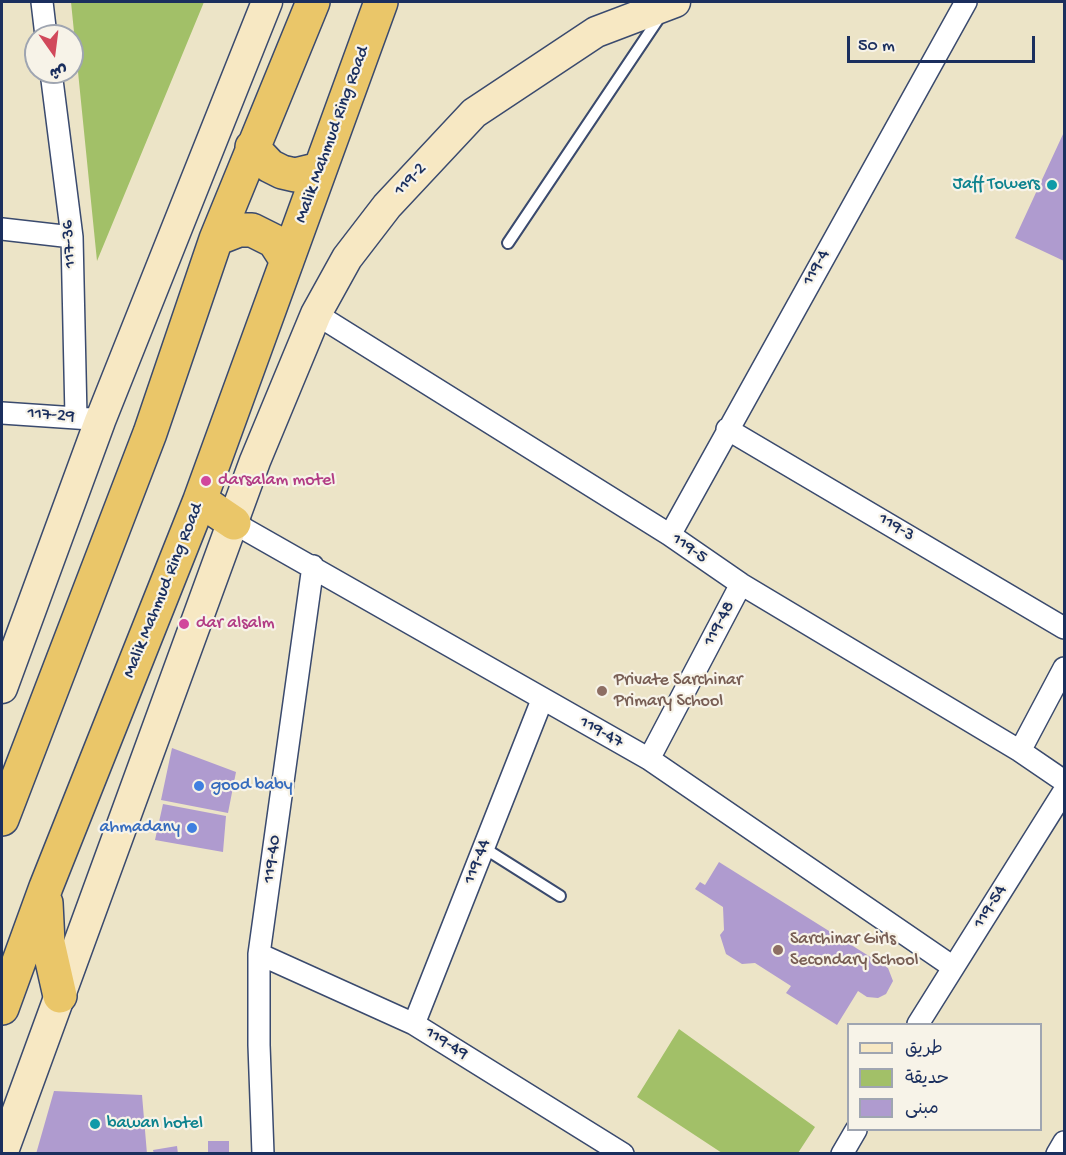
<!DOCTYPE html>
<html>
<head>
<meta charset="utf-8">
<style>
	body { margin:0 }
	#map { position:relative; width:1066px; height:1155px; overflow:hidden; background:#ece4c7; font-family:"Gochi Hand","Playpen Sans Arabic",sans-serif }
	canvas { display:block }
	.frame { position:absolute; inset:0; border:3px solid #1b2f5e; pointer-events:none }
	.legend { position:absolute; left:847px; top:1023px; width:195px; height:108px; box-sizing:border-box; background:#f7f3e8; border:2px solid #9fa5b1; margin:0; padding:8px 10px; list-style:none; font-size:18px; color:#1b2f5e }
	.legend li { display:flex; align-items:center; gap:12px; height:30px }
	.legend b { width:30px; border:2px solid #9fa5b1 }
	.north { position:absolute; left:24px; top:24px; width:60px; height:60px; box-sizing:border-box; background:#f7f3e8; border:2px solid #9fa5b1; border-radius:50%; rotate:166deg; font-size:16px; font-weight:700; line-height:24px; text-align:center; color:#1b2f5e }
	.north::after { content:''; display:block; margin:auto; width:21px; height:27px; background:#d1495b; clip-path:polygon(50% 0,100% 100%,50% 72%,0 100%) }
	.scale { position:absolute; left:847px; top:36px; width:188px; height:27px; box-sizing:border-box; border:3px solid #1b2f5e; border-top:0; padding-left:8px; font-size:18px; line-height:21px; white-space:nowrap; color:#1b2f5e; -webkit-text-stroke:4px #f7f3e8; paint-order:stroke }
</style>
</head>
<body>
<div id="map">
<canvas width="1066" height="1155"></canvas>
<div class="frame"></div>
<ul class="legend">
<li><b style="height:8px;background:#f7e8c3"></b>طريق</li>
<li><b style="height:16px;background:#a2c068"></b>حديقة</li>
<li><b style="height:16px;background:#af9bcf"></b>مبنى</li>
</ul>
<div class="north">ش</div>
<div class="scale">50 m</div>
</div>
<script>
const g = document.querySelector('canvas').getContext('2d');
g.lineJoin = 'round';
function fillPath(path, color) {
  g.fillStyle = color;
  g.fill(path, 'evenodd');
}
function poly(rows) {
  const path = new Path2D();
  for (const r of rows) {
    path.moveTo(r[0], r[1]);
    for (let i = 2; i < r.length; i += 2) path.lineTo(r[i], r[i + 1]);
  }
  return path;
}
function strokePath(path, color, width, dash) {
  g.strokeStyle = color;
  g.lineWidth = width;
  g.lineCap = dash ? 'butt' : 'round';
  g.setLineDash(dash || []);
  g.stroke(path);
}
function drawText(font, color, halo, rows, align = 'center') {
  g.font = font + ' "Gochi Hand",sans-serif';
  g.lineWidth = 4.5;
  g.setLineDash([]);
  g.textBaseline = 'middle';
  g.strokeStyle = halo;
  g.fillStyle = color;
  for (const [text, x, y, turn = 0] of rows) {
    g.save();
    g.translate(x, y);
    g.rotate((+turn || 0) * Math.PI / 180);
    g.textAlign = isNaN(turn) ? turn : align;
    if (halo) g.strokeText(text, 0, 0);
    g.fillText(text, 0, 0);
    g.restore();
  }
}
fillPath(poly([
	[71,2,204,2,97,261],
	[679,1029,815,1127,798,1153,722,1153,637,1097]
]), '#a2c068');
fillPath(poly([
	[1064,132,1064,261,1015,238],
	[172,748,236,772,228,813,161,800],
	[163,804,226,816,223,852,155,840],
	[719,862,888,968,893,981,886,994,878,998,867,997,858,991,837,1025,786,993,791,986,755,963,742,964,726,954,720,935,724,930,723,907,695,889,700,882,705,885],
	[54,1091,142,1095,147,1154,36,1154],
	[208,1141,229,1141,229,1154,208,1154],
	[177,1146,178,1154,154,1154,153,1150]
]), '#af9bcf');
const lane = poly([
	[508,243,661,15],
	[484,848,560,896]
]);
const street = poly([
	[42,2,46,36],
	[51,72,72,237,76,417],
	[2,229,72,237],
	[316,314,670,535,741,584,1020,751,1064,781],
	[2,413,91,419],
	[727,429,1064,628],
	[234,523,649,759,953,967],
	[670,535,966,2],
	[1020,751,1064,668],
	[649,759,741,584],
	[259,954,414,1024,623,1154],
	[414,1024,542,700],
	[918,1024,1064,791],
	[263,1154,259,1045,259,954,313,566],
	[842,1154,856,1130],
	[1057,1154,1064,1142]
]);
const secondary = poly([
	[2,688,100,421,267,2],
	[2,1154,255,461,316,314,347,258,387,206,474,113,596,32,675,2]
]);
const highway = poly([
	[252,147,270,166,282,172,295,175,320,169],
	[216,239,239,230,252,230,274,241,287,261],
	[200,500,234,523],
	[2,819,150,433,216,239,313,2],
	[46,903,48,943,60,996],
	[2,1008,46,887,200,500,381,2]
]);
strokePath(lane, '#3a4a6e', 14);
strokePath(street, '#3a4a6e', 24);
strokePath(secondary, '#3a4a6e', 33);
strokePath(highway, '#3a4a6e', 36);
strokePath(lane, '#fff', 10);
strokePath(street, '#fff', 21);
strokePath(secondary, '#f7e8c3', 30);
strokePath(highway, '#eac669', 33);
for (const [x, y, r, color] of [
	[1052,185,6,"#0f9aa8"],
	[206,481,6,"#d1479c"],
	[184,624,6,"#d1479c"],
	[602,691,6,"#8d6e63"],
	[199,786,6,"#3f7fe0"],
	[192,828,6,"#3f7fe0"],
	[778,950,6,"#8d6e63"],
	[95,1124,6,"#0f9aa8"]
]) {
  const dot = new Path2D();
  dot.arc(x, y, r, 0, 2 * Math.PI);
  g.fillStyle = color;
  g.fill(dot);
  strokePath(dot, '#f7f3e8', 2);
}
drawText('18px', '#1b2f5e', '#f7f3e8', [
	["Malik Mahmud Ring Road",333,135,-70],
	["119-2",411,180,-47],
	["117-36",70,244,-94],
	["119-4",817,268,-61],
	["117-29",51,416,4],
	["119-3",896,528,31],
	["119-5",689,549,35],
	["Malik Mahmud Ring Road",164,591,-68],
	["119-48",720,624,-62],
	["119-47",601,733,29],
	["119-40",273,859,-82],
	["119-44",478,862,-69],
	["119-54",991,907,-58],
	["119-49",446,1044,32]
]);
drawText('18px', '#0d838f', '#f7f3e8', [
	["Jaff Towers",1040,185],
	["bawan hotel",107,1124,"left"]
], 'right');
drawText('18px', '#b23c85', '#f7f3e8', [
	["darsalam motel",218,481],
	["dar alsalm",196,624]
], 'left');
drawText('18px', '#785e54', '#f7f3e8', [
	["Private Sarchinar",614,681],
	["Primary School",614,702],
	["Sarchinar Girls",790,940],
	["Secondary School",790,961]
], 'left');
drawText('18px', '#366cbe', '#f7f3e8', [
	["good baby",211,786],
	["ahmadany",180,828,"right"]
], 'left');
</script>
</body>
</html>
